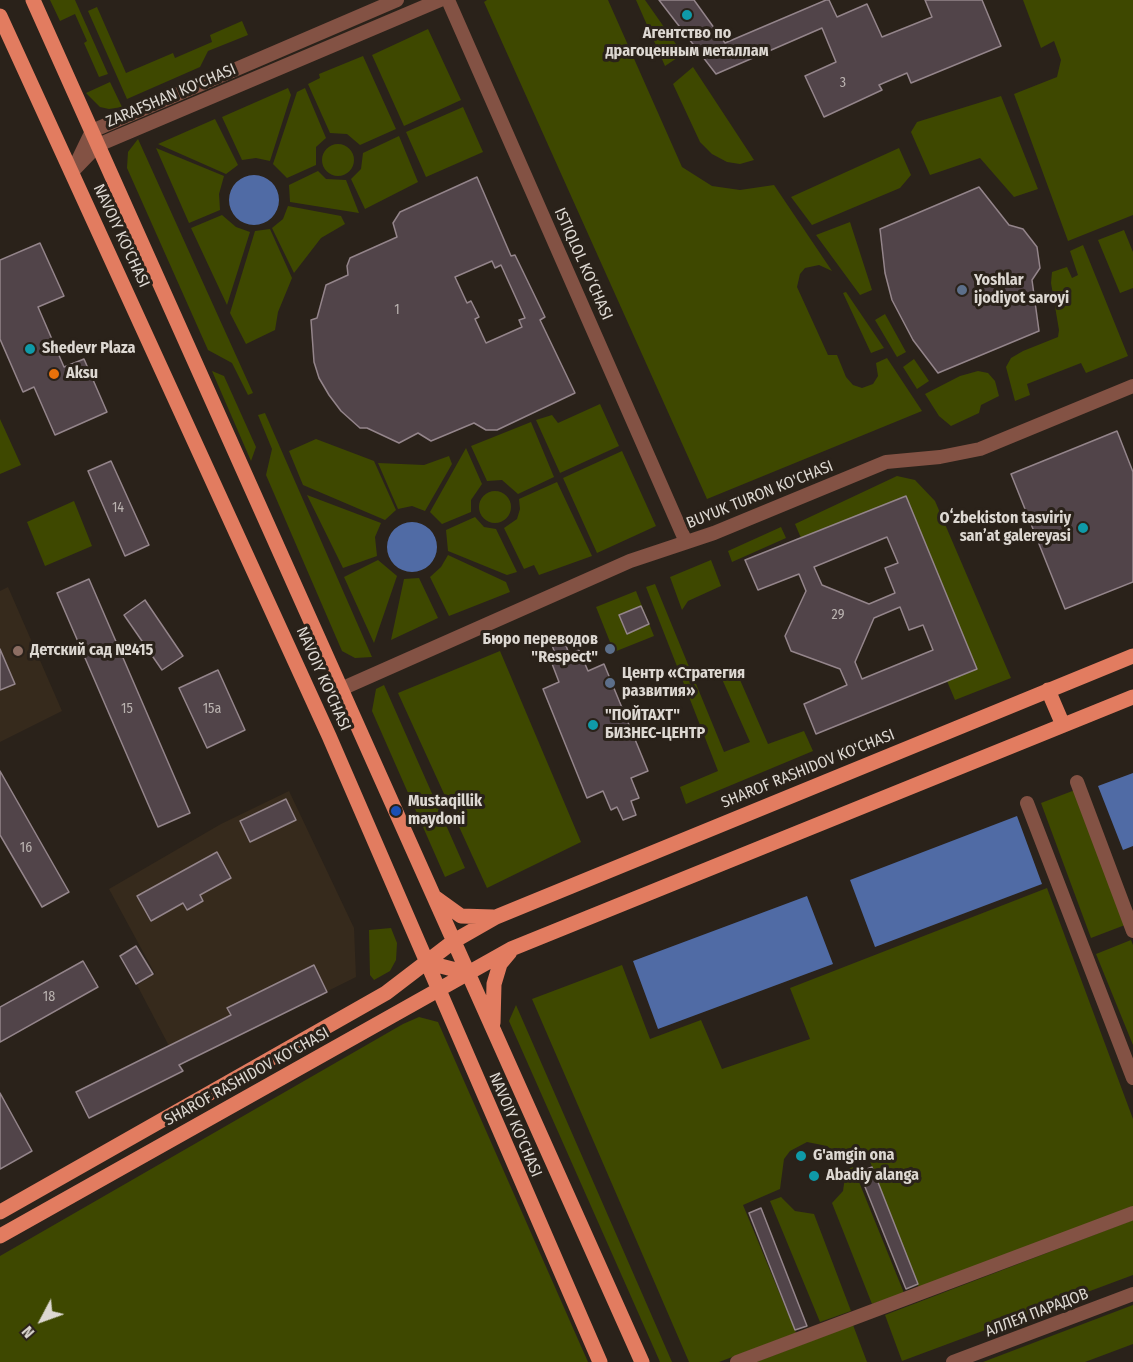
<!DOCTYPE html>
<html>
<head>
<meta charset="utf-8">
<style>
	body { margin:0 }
	#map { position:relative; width:1133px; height:1362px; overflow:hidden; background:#2a221a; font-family:"Fira Sans Condensed",sans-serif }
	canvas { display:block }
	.north { position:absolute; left:12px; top:1290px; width:60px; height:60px; -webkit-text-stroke:4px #2a221a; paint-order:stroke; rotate:229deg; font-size:16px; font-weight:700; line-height:24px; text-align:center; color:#ddd8d2 }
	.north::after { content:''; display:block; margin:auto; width:21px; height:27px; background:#ddd8d2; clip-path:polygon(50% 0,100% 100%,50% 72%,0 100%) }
</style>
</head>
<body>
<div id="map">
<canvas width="1133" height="1362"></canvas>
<div class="north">N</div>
</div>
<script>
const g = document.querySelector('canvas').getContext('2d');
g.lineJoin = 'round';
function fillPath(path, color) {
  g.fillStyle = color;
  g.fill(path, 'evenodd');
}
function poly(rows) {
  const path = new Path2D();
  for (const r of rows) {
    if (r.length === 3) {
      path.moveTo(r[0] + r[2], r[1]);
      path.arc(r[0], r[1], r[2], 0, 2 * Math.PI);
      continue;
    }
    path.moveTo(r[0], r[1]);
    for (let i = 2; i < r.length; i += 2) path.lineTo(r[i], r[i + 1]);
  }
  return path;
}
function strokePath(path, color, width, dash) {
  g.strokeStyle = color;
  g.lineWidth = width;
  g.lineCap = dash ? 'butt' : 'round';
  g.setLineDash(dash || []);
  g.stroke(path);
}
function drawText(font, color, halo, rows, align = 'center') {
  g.font = font + ' "Fira Sans Condensed",sans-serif';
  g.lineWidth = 6;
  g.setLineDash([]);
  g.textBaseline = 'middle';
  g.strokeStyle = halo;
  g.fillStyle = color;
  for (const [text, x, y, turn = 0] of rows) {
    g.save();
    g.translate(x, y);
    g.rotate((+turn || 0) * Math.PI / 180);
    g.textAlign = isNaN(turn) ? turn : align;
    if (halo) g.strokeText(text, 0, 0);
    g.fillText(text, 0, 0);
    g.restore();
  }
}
fillPath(poly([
	[8,587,62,711,0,742,0,591],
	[289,791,354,928,356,977,179,1065,137,985,155,974,109,889,221,824]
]), '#362a1c');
fillPath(poly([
	[50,0,75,0,108,74,99,77,84,43,87,41,75,14,60,21],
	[487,0,608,0,682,167,712,186,740,190,774,185,832,271,819,265,805,268,800,274,797,287,828,355,837,355,846,377,853,385,862,388,873,384,878,376,876,363,887,358,922,411,707,499,484,2],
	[636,0,645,0,683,54,665,66],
	[1023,0,1133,0,1133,215,1068,241,1014,94,1057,77,1061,60,1054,41,1041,48],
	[97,7,126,73,173,53,175,58,212,42,210,35,242,21,248,35,208,51,200,67,127,99,88,11],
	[428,29,461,100,404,126,372,55],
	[363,56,396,129,360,145,347,134,330,133,308,84,320,78,319,74],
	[693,67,754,160,740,164,727,162,712,154,700,142,673,84],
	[110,82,122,107,109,109,100,107,86,93],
	[288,88,291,95,270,161,256,158,242,160,222,117],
	[305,88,326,138,316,147,316,165,287,178,273,164,297,92],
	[1001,96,1038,189,1014,197,980,158,930,175,911,132,917,122],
	[463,107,483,152,426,177,406,132],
	[215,119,238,165,226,174,158,144],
	[399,136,418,182,365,209,351,179,361,169,363,153],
	[138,139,253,393,248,395,232,363,208,350,127,168,128,152],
	[338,160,16],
	[156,148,224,176,219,194,220,210,189,223],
	[899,148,911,175,900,188,812,225,791,197],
	[318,171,326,179,346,180,359,213,290,202,289,185],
	[288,206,341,216,345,224,321,238,294,273,272,228,283,219],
	[222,215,236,227,250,232,227,305,191,228],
	[850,222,872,290,860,295,816,235],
	[270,229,292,278,278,312,275,330,246,344,230,313,255,231],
	[1124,230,1133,252,1133,288,1120,293,1098,240],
	[1083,245,1128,356,1086,373,1081,363,1027,384,1030,395,1015,401,1006,367,1011,358,1023,351,1058,337,1059,330,1051,283,1052,272,1067,267,1072,278,1078,275,1070,251],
	[846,292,884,348,871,353,843,293],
	[885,314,906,352,897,357,875,320],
	[914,359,929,381,917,389,903,367],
	[212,371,224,376,256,447,251,461],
	[978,371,988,373,995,381,999,396,981,405,979,413,951,426,939,416,925,394,960,376],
	[600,404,619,446,560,473,536,420,552,415,558,423],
	[265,413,372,657,355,658,342,651,266,475,272,449,258,415],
	[0,419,21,465,0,474],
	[531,422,554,477,518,494,502,480,487,481,471,446],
	[316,439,374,461,396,510,385,520,303,485,289,451],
	[466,448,482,484,471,500,471,512,442,524,430,512],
	[622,451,656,526,597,553,563,478],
	[449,456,452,464,425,511,412,506,398,509,378,463,424,465],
	[897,476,915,480,935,501,1011,678,955,700,947,681,977,669,906,496,801,538,795,524],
	[557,482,592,556,539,575,534,565,524,569,504,528,517,519,520,509,519,499],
	[495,507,16],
	[307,495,381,523,375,537,377,556,343,568],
	[74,501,92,546,45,566,27,522],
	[475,517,484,527,496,529,517,572,507,575,448,551,446,530],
	[781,527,786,538,732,562,728,551],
	[448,555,506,582,510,592,449,616,430,577,441,567],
	[378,560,397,576,374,643,344,577],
	[711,560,721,586,688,601,682,610,670,577],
	[419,578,438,618,391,640,404,579],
	[655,584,724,752,750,742,722,679,737,673,768,744,804,731,813,751,686,804,680,787,718,771,646,587],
	[636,591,654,636,614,652,596,607],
	[500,651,581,842,487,888,398,693],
	[384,685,465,868,445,877,372,711,376,689],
	[1075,790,1125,925,1091,938,1041,803],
	[1047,888,1133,1119,1133,1207,919,1288,866,1151,845,1160,827,1146,807,1142,790,1151,784,1159,780,1189,743,1205,796,1333,719,1362,689,1362,532,999,622,965,650,1039,701,1020,722,1069,810,1039,790,988],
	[391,928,397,943,396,960,390,971,374,980,370,975,369,930],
	[1131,940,1133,945,1133,1045,1096,954],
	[516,1005,672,1362,660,1362,509,1021],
	[419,1017,438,1022,588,1362,0,1362,0,1256,403,1024],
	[853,1167,904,1293,872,1304,832,1203,843,1191,846,1170],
	[781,1197,795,1211,814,1214,851,1311,820,1322,770,1201],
	[1133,1220,1133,1275,902,1361,885,1315],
	[1133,1305,1133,1344,1085,1362,983,1362],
	[853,1325,867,1362,756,1362]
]), '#3e4800');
fillPath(poly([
	[254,200,25],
	[412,547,25],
	[1133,773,1133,846,1123,850,1098,786],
	[1017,816,1042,884,875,947,850,880],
	[807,896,833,964,658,1029,633,961]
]), '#506ba5');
const building = poly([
	[659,0,694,0,725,43,826,0,829,0,837,17,867,4,882,37,932,17,925,0,982,0,1001,46,911,83,907,73,879,85,882,90,824,117,805,76,836,62,822,28,716,74,659,0],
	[477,177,511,256,515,255,545,317,540,320,575,393,497,430,486,430,474,423,431,441,418,433,399,443,367,428,360,428,341,411,329,395,319,378,314,362,311,320,317,318,326,285,348,275,347,266,350,258,397,237,393,223,400,212,477,177],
	[492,261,495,268,501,265,525,318,519,320,522,327,486,343,475,319,479,317,471,301,467,303,455,277,492,261],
	[979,187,1009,225,1023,229,1037,247,1040,268,1032,280,1039,331,938,373,913,340,892,300,885,273,880,229,979,187],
	[40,243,64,296,38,307,64,367,84,359,107,412,55,435,34,387,23,392,0,339,0,260,40,243],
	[1117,431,1133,472,1133,582,1065,609,1011,474,1117,431],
	[111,461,149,545,125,556,88,471,111,461],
	[906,496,977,669,816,734,804,704,847,685,840,669,791,651,785,636,806,591,799,574,758,590,745,560,906,496],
	[887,537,898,563,885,568,895,593,869,604,822,585,814,567,887,537],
	[900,607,909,630,923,625,933,650,862,679,855,662,874,618,900,607],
	[89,579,190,813,158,827,57,593,89,579],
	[145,600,183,656,162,670,124,615,145,600],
	[641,606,649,624,627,634,619,615,641,606],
	[564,640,569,654,579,650,588,671,604,664,648,771,631,778,639,798,631,801,636,815,623,820,617,807,611,810,603,791,587,798,543,689,559,682,551,661,557,659,552,645,564,640],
	[0,649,15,684,0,690,0,649],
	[218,670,245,730,207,748,179,688,218,670],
	[0,771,69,892,42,907,0,835,0,771],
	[286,799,296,820,250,842,240,821,286,799],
	[217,852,231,878,200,895,203,901,187,910,183,903,151,921,137,896,217,852],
	[136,946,153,974,136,984,120,956,136,946],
	[83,961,98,987,0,1042,0,1007,83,961],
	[314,965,327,992,179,1065,183,1071,89,1118,76,1092,231,1015,227,1008,314,965],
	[0,1093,32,1151,0,1169,0,1093],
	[872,1167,918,1284,906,1289,859,1172,872,1167],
	[761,1208,807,1326,795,1330,749,1213,761,1208]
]);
fillPath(building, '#514449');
strokePath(building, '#94858b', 1.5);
strokePath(poly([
	[448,0,686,542],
	[78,160,92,131,397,0],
	[72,172,98,145,440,0],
	[341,689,630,561,714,533,886,462,940,457,980,449,1133,386],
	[1077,782,1133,931],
	[1027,803,1133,1078],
	[737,1362,1133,1213],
	[953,1362,1133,1294]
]), '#835244', 14);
strokePath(poly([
	[33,0,642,1362],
	[0,16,329,736,600,1362],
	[1048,690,1063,725],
	[436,898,461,916,493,917],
	[425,962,468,973],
	[493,1023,494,984,500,964,510,952],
	[0,1212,386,993,454,941,496,917,1133,656],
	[0,1236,511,949,1133,697]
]), '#e27c60', 15);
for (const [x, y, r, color] of [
	[687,15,6,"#0f9aa8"],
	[962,290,6,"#5c6f8a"],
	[30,349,6,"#0f9aa8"],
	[54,374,6,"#e8710a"],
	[1083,528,6,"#0f9aa8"],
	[610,649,6,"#5c6f8a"],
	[18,651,6,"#8d6e63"],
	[610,683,6,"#5c6f8a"],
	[593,725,6,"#0f9aa8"],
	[396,811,6,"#1a4fb4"],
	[801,1156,6,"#0f9aa8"],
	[814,1176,6,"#0f9aa8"]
]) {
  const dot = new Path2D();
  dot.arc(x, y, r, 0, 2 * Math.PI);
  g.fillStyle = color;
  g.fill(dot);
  strokePath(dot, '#2a221a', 2);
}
drawText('14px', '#bab3b0', null, [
	["3",843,83],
	["1",397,310],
	["14",118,508],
	["29",838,615],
	["15",127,709],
	["15a",212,709],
	["16",26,848],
	["18",49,997]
]);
drawText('bold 16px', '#ddd8d2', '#2a221a', [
	["Агентство по",687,34,"center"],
	["драгоценным металлам",687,52,"center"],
	["Yoshlar",974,281],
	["ijodiyot saroyi",974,299],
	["Shedevr Plaza",42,349],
	["Aksu",66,374],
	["Oʻzbekiston tasviriy",1071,519,"right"],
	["sanʼat galereyasi",1071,537,"right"],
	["Бюро переводов",598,640,"right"],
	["\"Respect\"",598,658,"right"],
	["Детский сад №415",30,651],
	["Центр «Стратегия",622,674],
	["развития»",622,692],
	["\"ПОЙТАХТ\"",605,716],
	["БИЗНЕС-ЦЕНТР",605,734],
	["Mustaqillik",408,802],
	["maydoni",408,820],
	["G'amgin ona",813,1156],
	["Abadiy alanga",826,1176]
], 'left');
drawText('16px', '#ddd8d2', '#2a221a', [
	["ZARAFSHAN KO'CHASI",171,96,-23],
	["NAVOIY KO'CHASI",121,236,65],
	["ISTIQLOL KO‘CHASI",583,264,66],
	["BUYUK TURON KO'CHASI",760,495,-22],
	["NAVOIY KO'CHASI",323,679,66],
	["SHAROF RASHIDOV KO'CHASI",808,769,-22],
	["SHAROF RASHIDOV KO'CHASI",247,1077,-29],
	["NAVOIY KO'CHASI",515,1125,67],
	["АЛЛЕЯ ПАРАДОВ",1037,1313,-21]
]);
</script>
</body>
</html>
